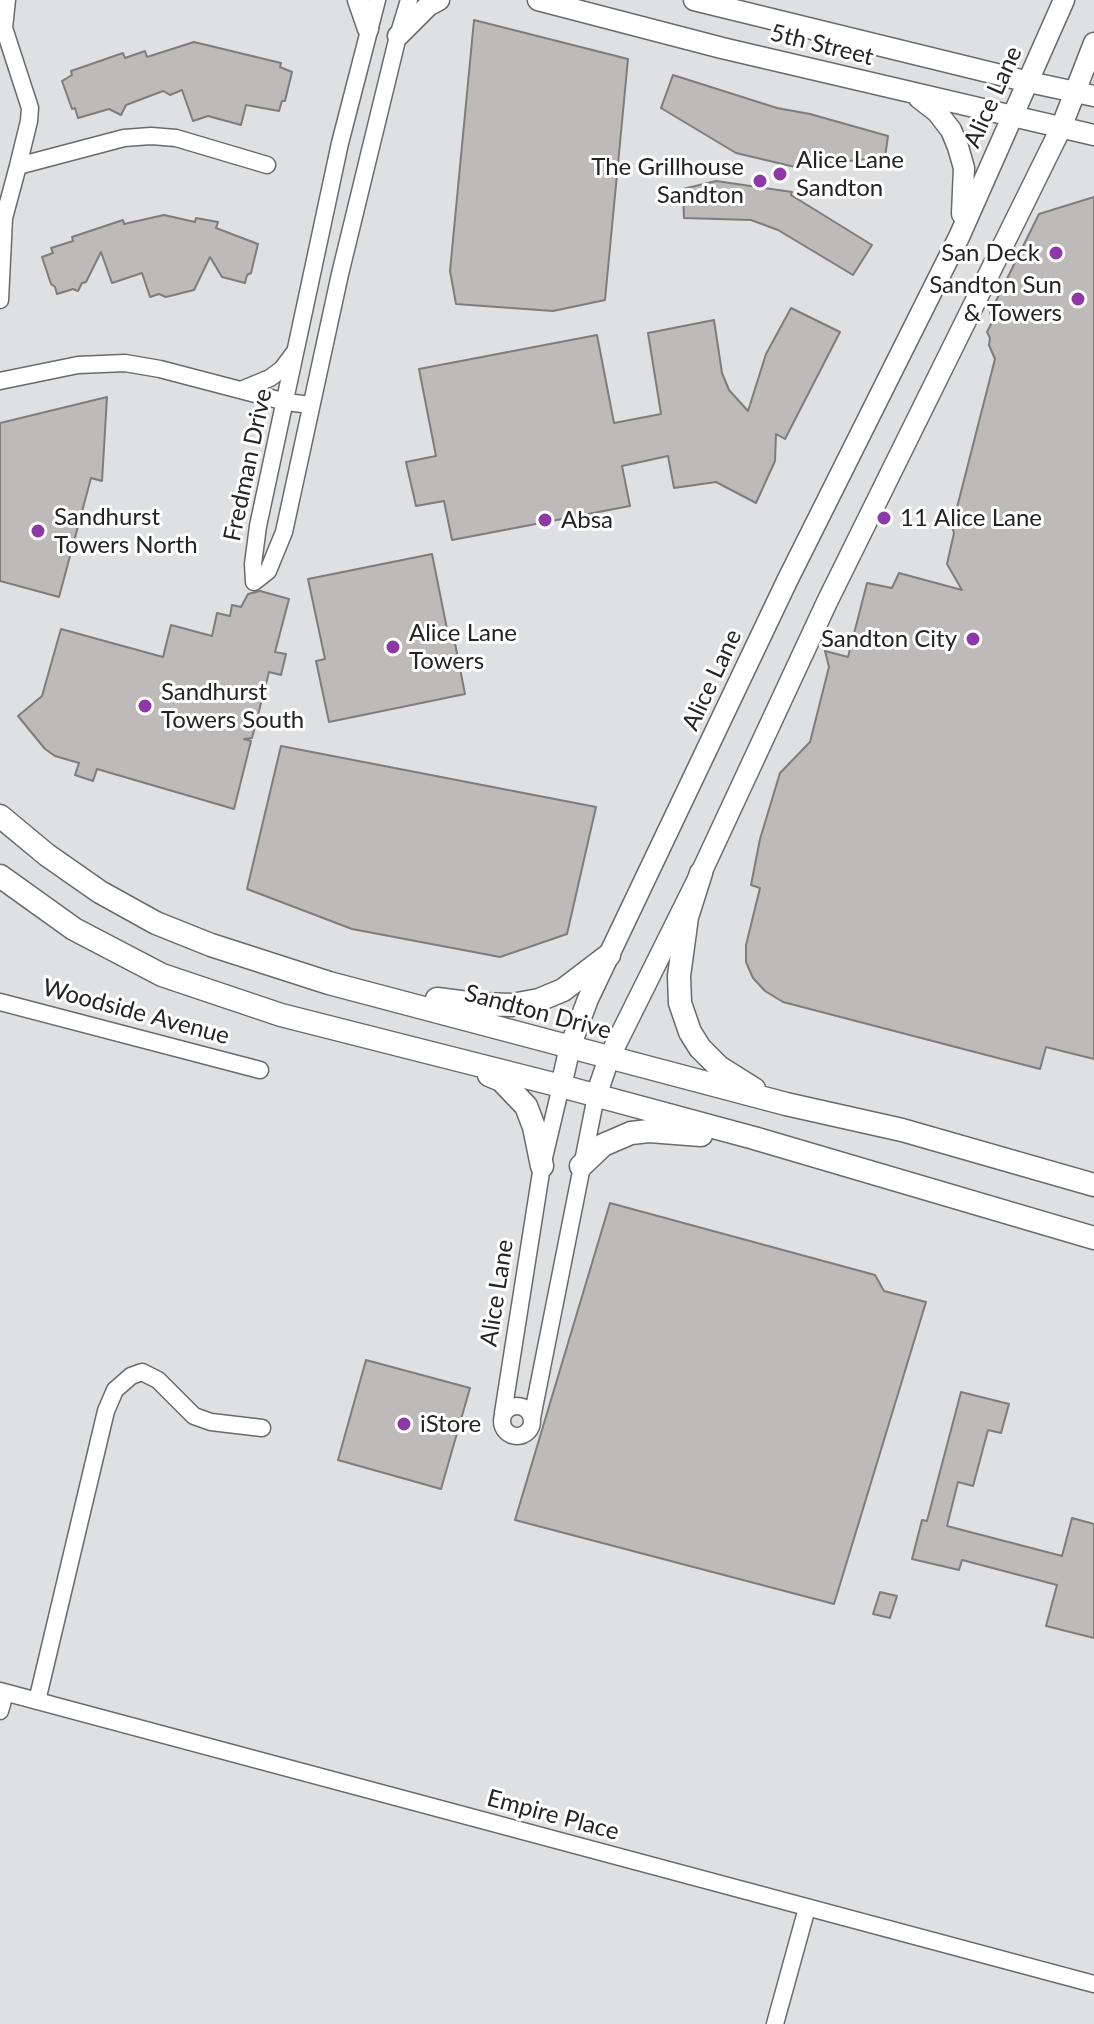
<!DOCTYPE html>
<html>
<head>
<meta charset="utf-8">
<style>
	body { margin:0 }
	canvas { display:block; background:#dfe0e2 }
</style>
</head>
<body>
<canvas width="1094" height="2024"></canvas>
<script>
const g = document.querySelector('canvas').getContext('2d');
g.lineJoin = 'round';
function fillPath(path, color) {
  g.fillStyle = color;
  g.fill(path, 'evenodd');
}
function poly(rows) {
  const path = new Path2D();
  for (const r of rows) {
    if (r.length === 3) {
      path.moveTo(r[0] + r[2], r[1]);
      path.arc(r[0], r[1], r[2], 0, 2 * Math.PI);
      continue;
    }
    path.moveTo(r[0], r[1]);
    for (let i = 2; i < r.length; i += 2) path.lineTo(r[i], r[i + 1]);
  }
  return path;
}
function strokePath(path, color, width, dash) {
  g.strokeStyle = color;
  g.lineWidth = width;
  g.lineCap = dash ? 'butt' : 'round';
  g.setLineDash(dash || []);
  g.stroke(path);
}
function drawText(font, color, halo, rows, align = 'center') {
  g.font = font + ' Lato,sans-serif';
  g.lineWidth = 6;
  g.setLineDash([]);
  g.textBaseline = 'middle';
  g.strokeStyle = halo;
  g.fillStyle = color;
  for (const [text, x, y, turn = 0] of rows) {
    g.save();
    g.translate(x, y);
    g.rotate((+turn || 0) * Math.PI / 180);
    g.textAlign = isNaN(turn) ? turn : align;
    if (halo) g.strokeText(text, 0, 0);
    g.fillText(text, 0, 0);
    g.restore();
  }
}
const building = poly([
	[474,20,628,59,605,300,553,311,456,304,450,271,474,20],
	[194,42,281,63,280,67,292,72,285,101,282,101,279,111,246,105,241,125,208,116,193,121,182,90,170,95,163,91,126,105,121,115,109,109,78,118,75,108,72,109,62,81,72,75,71,71,123,53,125,58,145,51,147,57,194,42],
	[673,75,777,108,810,114,888,136,885,157,795,167,736,153,661,108,673,75],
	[716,181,792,192,791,195,872,245,853,275,778,230,751,220,684,218,683,189,716,181],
	[1094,197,1094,1059,1046,1047,1040,1069,783,1002,765,991,753,978,746,962,746,945,760,888,751,885,760,839,780,773,810,742,829,667,825,651,848,657,867,583,892,588,899,573,962,590,947,564,954,533,952,527,995,359,989,345,990,338,987,332,993,320,990,313,1039,214,1094,197],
	[164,215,195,222,196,218,218,222,216,228,258,244,251,273,247,275,245,283,222,277,210,257,194,290,166,297,159,294,150,297,142,273,112,283,101,252,86,282,82,283,78,291,73,289,57,294,55,287,51,284,42,257,53,253,51,248,73,241,72,237,123,220,124,224,164,215],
	[791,308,840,332,785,439,776,434,775,461,756,503,716,482,674,488,668,456,622,466,630,506,452,540,444,501,416,506,406,462,436,456,419,369,597,335,614,423,661,414,648,333,714,320,722,373,729,390,748,411,766,354,791,308],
	[107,397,102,481,91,478,59,597,0,581,0,423,107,397],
	[432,554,448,634,453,633,465,694,329,722,316,661,325,659,308,579,432,554],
	[260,591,289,599,275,652,286,654,281,675,269,672,252,738,244,739,251,741,234,809,97,769,93,781,75,775,79,763,55,756,45,749,18,716,42,696,61,629,163,657,171,625,212,636,217,613,230,616,232,605,241,607,248,594,260,591],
	[281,746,596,807,567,934,500,957,352,929,247,889,281,746],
	[610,1203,875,1275,884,1291,926,1302,834,1604,515,1520,610,1203],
	[366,1360,470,1388,441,1489,338,1460,366,1360],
	[961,1392,1009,1404,1001,1433,988,1430,973,1486,958,1482,947,1526,1062,1556,1072,1518,1094,1524,1094,1638,1046,1626,1057,1585,962,1560,959,1570,912,1559,922,1520,927,1521,961,1392],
	[880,1592,897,1596,890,1618,873,1614,880,1592]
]);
fillPath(building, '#bdbab9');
strokePath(building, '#7f7d7b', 2);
const minor = poly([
	[7,0,4,28,30,108,29,121,18,166],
	[0,300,4,218,18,166,124,138,151,136,176,138,267,165],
	[0,381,78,365,125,363,160,369,286,402,311,405],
	[241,390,270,378,282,369,294,353],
	[254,582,268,571,284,532,340,274,398,36,409,0],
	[254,582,253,564,258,526,340,143,377,0],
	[0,1002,260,1070],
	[517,1421,15],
	[503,1413,542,1166,561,1086],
	[532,1418,596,1096],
	[0,1691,1094,1984],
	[37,1701,106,1411,115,1390,131,1376,142,1372,158,1380,194,1416,211,1422,262,1428],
	[0,1711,5,1693],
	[775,2024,807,1908]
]);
const tertiary = poly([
	[358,0,368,29],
	[538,0,722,48,1094,135],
	[694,0,1029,82,1094,96],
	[398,36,428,6,439,0],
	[919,98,937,112,951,130,958,147,964,168,962,214],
	[561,1086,570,1047,588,999,787,581,959,237,1064,0],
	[596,1096,609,1058,701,873,827,602,1061,128,1094,43]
]);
const secondary = poly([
	[0,816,47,855,100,892,156,923,211,945,329,983,786,1104,902,1130,1094,1185],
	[701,873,687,917,679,976,680,1003,690,1032,700,1048,719,1067,754,1089],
	[0,876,74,929,162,975,281,1015,561,1086,754,1138,1094,1238],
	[437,999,476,1004,512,1005,539,1000,563,990,609,955],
	[489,1075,501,1080,526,1106,534,1127,542,1166],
	[581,1166,603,1145,631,1133,649,1131,701,1135]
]);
strokePath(minor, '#696a6c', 19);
strokePath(tertiary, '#696a6c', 23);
strokePath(secondary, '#696a6c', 25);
strokePath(minor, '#fff', 16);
strokePath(tertiary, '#fff', 20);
strokePath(secondary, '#fff', 22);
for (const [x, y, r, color] of [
	[780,174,8,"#8d38a6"],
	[760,181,8,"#8d38a6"],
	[1056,253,8,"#8d38a6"],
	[1078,299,8,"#8d38a6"],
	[884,518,8,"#8d38a6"],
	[545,520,8,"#8d38a6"],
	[38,531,8,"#8d38a6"],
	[973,639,8,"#8d38a6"],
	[393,647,8,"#8d38a6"],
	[145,706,8,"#8d38a6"],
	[404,1424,8,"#8d38a6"]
]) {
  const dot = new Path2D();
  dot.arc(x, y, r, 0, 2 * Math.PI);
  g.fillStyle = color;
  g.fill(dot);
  strokePath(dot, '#fff', 3);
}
drawText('24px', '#242425', '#fff', [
	["5th Street",822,45,14],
	["Alice Lane",993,97,-66],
	["Fredman Drive",248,465,-78],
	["Alice Lane",712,680,-65],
	["Woodside Avenue",136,1012,15],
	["Sandton Drive",538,1012,15],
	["Alice Lane",497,1293,-81],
	["Empire Place",553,1815,15]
]);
drawText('24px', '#242425', '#fff', [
	["Alice Lane",796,160],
	["Sandton",796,188],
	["The Grillhouse",744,167,"right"],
	["Sandton",744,195,"right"],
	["San Deck",1040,253,"right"],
	["Sandton Sun",1062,285,"right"],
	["& Towers",1062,313,"right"],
	["Sandhurst",54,517],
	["Towers North",54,545],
	["11 Alice Lane",900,518],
	["Absa",561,520],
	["Alice Lane",409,633],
	["Towers",409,661],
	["Sandton City",957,639,"right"],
	["Sandhurst",161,692],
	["Towers South",161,720],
	["iStore",420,1424]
], 'left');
</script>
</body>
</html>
